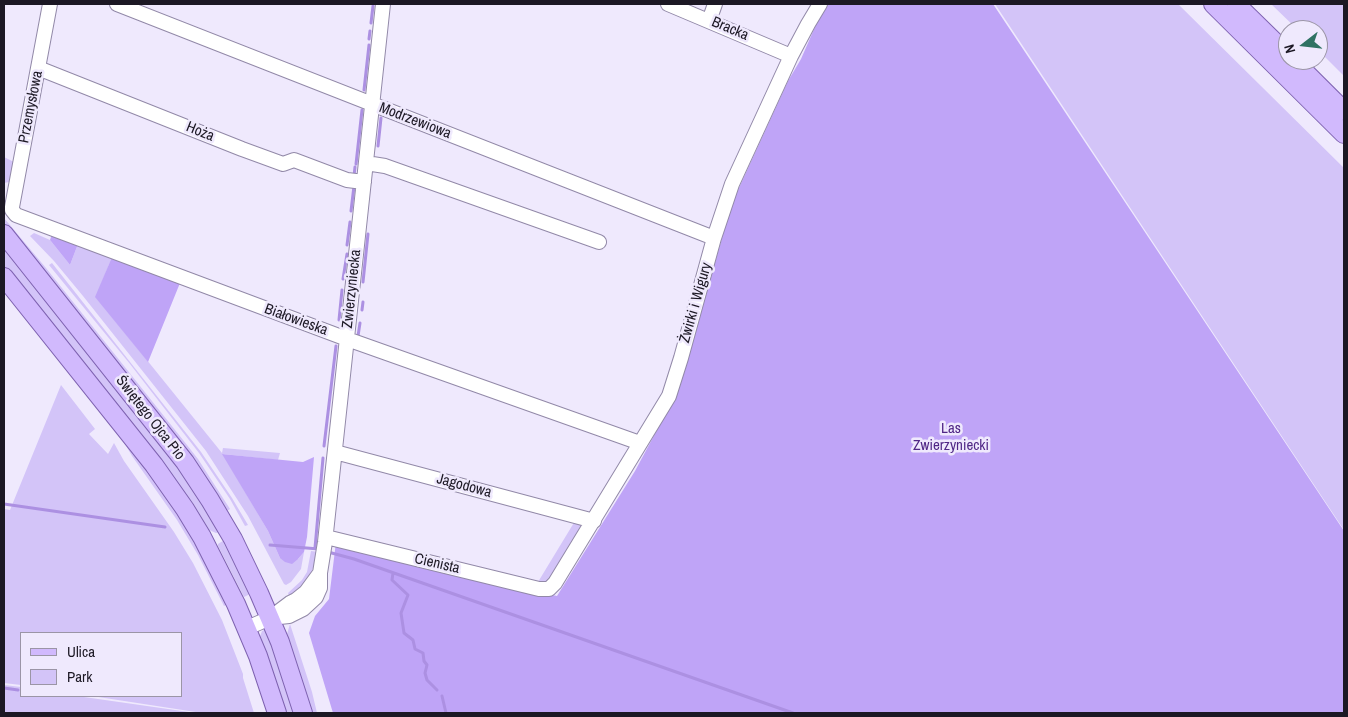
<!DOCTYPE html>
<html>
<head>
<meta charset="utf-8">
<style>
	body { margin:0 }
	#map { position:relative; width:1348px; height:717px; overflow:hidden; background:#efe9fd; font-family:"Archivo Narrow",sans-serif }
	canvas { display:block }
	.frame { position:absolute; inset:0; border:5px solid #1c1824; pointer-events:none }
	.legend { position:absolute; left:20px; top:632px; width:162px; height:65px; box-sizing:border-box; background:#efe9fd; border:1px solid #9b95a6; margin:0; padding:6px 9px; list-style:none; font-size:15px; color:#1c1824 }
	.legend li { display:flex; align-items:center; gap:10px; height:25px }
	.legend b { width:25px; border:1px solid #9b95a6 }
	.north { position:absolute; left:1278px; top:20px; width:50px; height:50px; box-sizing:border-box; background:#efe9fd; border:1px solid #9b95a6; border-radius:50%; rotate:254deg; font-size:14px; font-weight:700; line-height:20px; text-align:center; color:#1c1824 }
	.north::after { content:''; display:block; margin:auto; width:18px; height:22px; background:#2f7263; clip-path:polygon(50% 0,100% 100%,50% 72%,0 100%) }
</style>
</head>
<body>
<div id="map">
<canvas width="1348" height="717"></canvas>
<div class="frame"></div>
<ul class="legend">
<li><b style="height:6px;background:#d1b9fd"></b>Ulica</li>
<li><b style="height:14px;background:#d3c4f8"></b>Park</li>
</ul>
<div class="north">N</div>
</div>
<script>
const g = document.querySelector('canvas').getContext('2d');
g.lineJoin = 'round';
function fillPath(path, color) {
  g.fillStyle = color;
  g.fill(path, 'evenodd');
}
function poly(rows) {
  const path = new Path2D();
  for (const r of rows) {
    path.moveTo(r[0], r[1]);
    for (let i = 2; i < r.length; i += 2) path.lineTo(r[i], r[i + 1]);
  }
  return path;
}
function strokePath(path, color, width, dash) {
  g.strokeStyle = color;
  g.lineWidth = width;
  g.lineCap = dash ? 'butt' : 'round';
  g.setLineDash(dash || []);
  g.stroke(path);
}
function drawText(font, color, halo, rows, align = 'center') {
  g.font = font + ' "Archivo Narrow",sans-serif';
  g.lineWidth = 5;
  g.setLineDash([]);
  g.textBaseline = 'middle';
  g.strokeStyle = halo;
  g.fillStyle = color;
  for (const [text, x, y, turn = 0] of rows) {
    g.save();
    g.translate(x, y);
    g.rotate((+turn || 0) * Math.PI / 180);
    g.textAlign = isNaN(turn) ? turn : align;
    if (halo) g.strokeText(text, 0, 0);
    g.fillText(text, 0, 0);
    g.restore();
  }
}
fillPath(poly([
	[995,4,1178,4,1344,168,1344,530],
	[1271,4,1344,4,1344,76,1318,50,1318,30,1298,30],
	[4,157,14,162,12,181,9,182,4,183],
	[4,218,46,268,187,445,198,459,230,509,227,511,220,504,143,399,4,225],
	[34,233,50,240,70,265,78,244,112,257,96,297,222,453,223,448,280,453,278,460,223,454,268,531,280,558,298,559,304,552,301,569,291,582,286,585,284,584,248,516,206,451,83,296,54,261,30,236],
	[4,243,189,477,220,531,219,532,216,533,209,530,193,503,4,268],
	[52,263,201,452,232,498,248,525,245,526,230,499,199,453,130,364,49,265],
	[4,286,161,484,186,522,229,603,224,606,198,555,177,520,132,456,122,439,4,292],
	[61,385,95,429,89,434,108,454,114,443,124,461,174,532,193,563,222,620,243,674,243,678,254,713,202,713,92,696,181,696,181,633,21,633,21,685,4,683,4,509,10,510],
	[575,521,580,523,581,527,549,580,545,583,538,582],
	[226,539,254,592,244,597,218,546,218,544],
	[311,551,319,552,310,576,304,586,290,598,288,593,302,580,307,572],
	[290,624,312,692,317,713,312,713,287,634],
	[266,629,270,632,297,713,282,713,259,639,262,631],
	[4,685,21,687,21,696,77,696,196,713,4,713]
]), '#d3c4f8');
fillPath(poly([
	[825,4,993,4,1344,531,1344,713,333,713,309,633,315,616,329,599,336,542,557,596,635,471,672,402,682,378,732,203,788,81,801,59],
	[52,234,78,244,70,265,50,240],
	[112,257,180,283,148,362,95,297],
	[222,454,303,462,314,457,307,537,304,552,298,559,292,564,285,562,280,558,268,531]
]), '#bfa4f7');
strokePath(poly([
	[371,23,373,6],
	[369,39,370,31],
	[364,90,369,45],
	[378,146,381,118],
	[356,164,362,110],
	[354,176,355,167],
	[351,211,354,186],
	[347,245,350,222],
	[343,279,347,254],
	[363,282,368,234],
	[362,310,363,302],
	[339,320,342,290],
	[358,336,360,323],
	[324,446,336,346],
	[4,504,165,527],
	[270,545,319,549],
	[315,548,323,458],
	[328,552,354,559,793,713],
	[393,573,392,580,408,595,401,613,404,633,413,640,415,649,423,653,424,661,427,665,425,673,427,680,437,690],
	[4,688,18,690],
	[442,696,446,713]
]), '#ac90e2', 3);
const minor = poly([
	[50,4,12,207,12,210,16,215,347,339,640,443],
	[117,4,714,238],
	[668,4,791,56],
	[709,21,715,4],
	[38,68,242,149,283,164,294,160,347,180,364,182],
	[366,163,385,166,599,242],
	[335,452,594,521],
	[326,537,539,589,549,589,555,583,669,396,681,358,714,238,732,184,791,56,808,24,820,4],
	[270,618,289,616,303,609,316,597,320,588,320,573,325,542,383,4],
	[247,628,270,618,290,603,296,600,306,592,320,573]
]);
const major = poly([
	[1213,4,1344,134],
	[1236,4,1288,55],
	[1293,60,1344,111],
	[4,234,185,462,210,500,233,539,259,593,280,642,303,713],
	[4,277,154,465,185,509,202,537,236,604,258,656,277,713]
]);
strokePath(minor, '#9289a8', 16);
strokePath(major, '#7e62b0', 20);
strokePath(minor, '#fff', 14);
strokePath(major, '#d1b9fd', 18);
drawText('15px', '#1c1824', '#efe9fd', [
	["Bracka",730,29,23],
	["Przemysłowa",31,107,-79],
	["Modrzewiowa",415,121,21],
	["Hoża",200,132,22],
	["Zwierzyniecka",352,289,-84],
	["Żwirki i Wigury",696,303,-74],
	["Białowieska",296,320,20],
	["Świętego Ojca Pio",150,418,52],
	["Jagodowa",464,486,15],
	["Cienista",437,564,13]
]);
drawText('15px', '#502786', '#efe9fd', [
	["Las",951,429],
	["Zwierzyniecki",951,446]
]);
</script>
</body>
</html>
